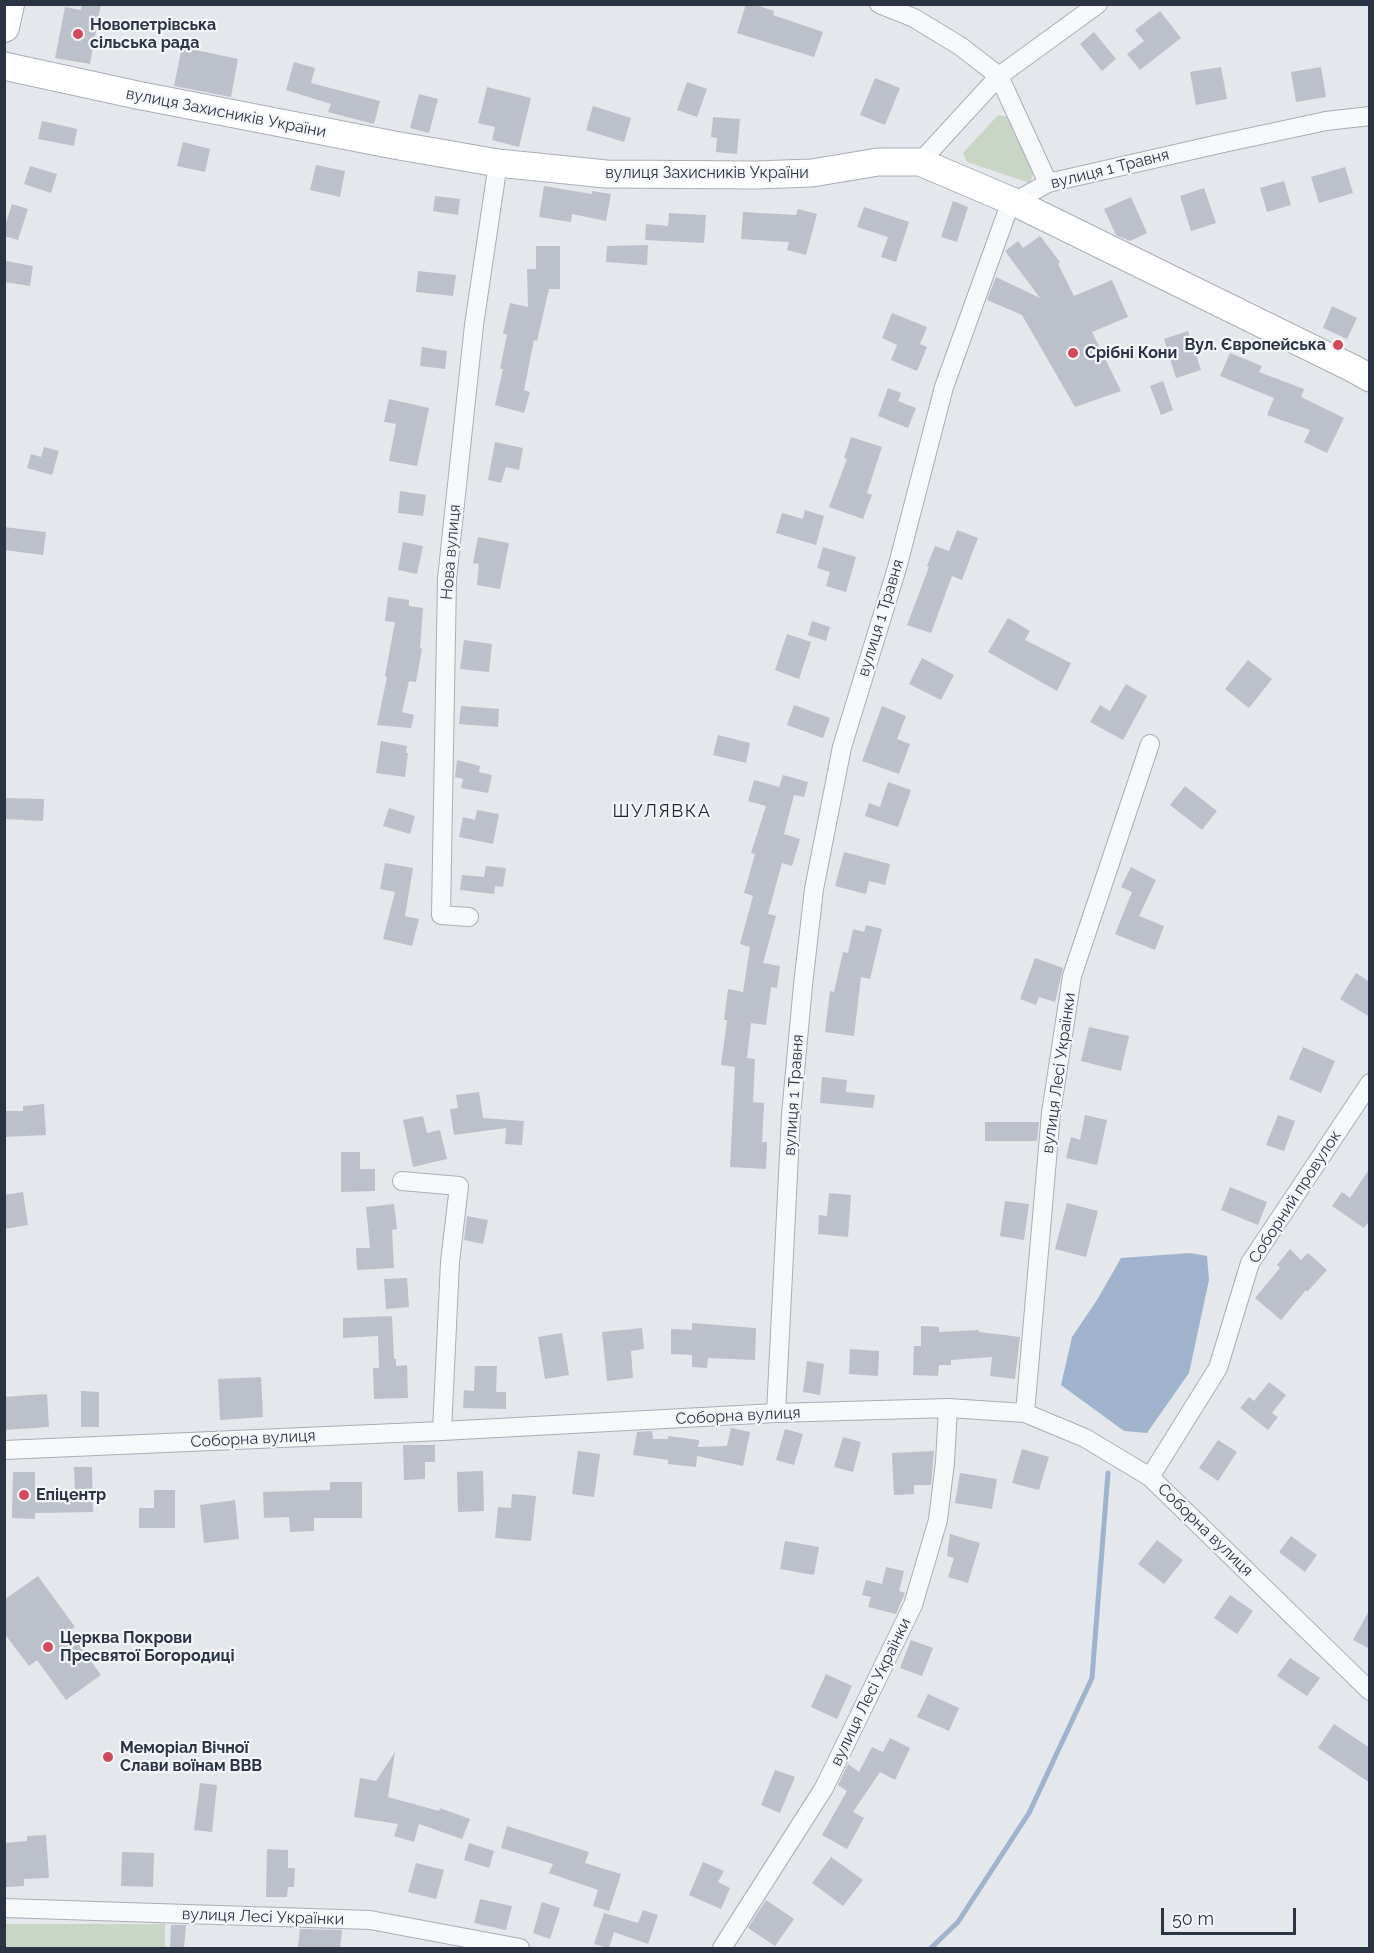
<!DOCTYPE html>
<html>
<head>
<meta charset="utf-8">
<style>
	body { margin:0 }
	#map { position:relative; width:1374px; height:1953px; overflow:hidden; background:#e4e7ec; font-family:Raleway,sans-serif }
	canvas { display:block }
	.frame { position:absolute; inset:0; border:6px solid #2b3445; pointer-events:none }
	.scale { position:absolute; left:1161px; top:1908px; width:135px; height:27px; box-sizing:border-box; border:3px solid #2b3445; border-top:0; padding-left:8px; font-size:18px; line-height:21px; white-space:nowrap; color:#2b3445; -webkit-text-stroke:4px #f4f6f9; paint-order:stroke }
</style>
</head>
<body>
<div id="map">
<canvas width="1374" height="1953"></canvas>
<div class="frame"></div>
<div class="scale">50 m</div>
</div>
<script>
const g = document.querySelector('canvas').getContext('2d');
g.lineJoin = 'round';
function fillPath(path, color) {
  g.fillStyle = color;
  g.fill(path, 'evenodd');
}
function poly(rows) {
  const path = new Path2D();
  for (const r of rows) {
    path.moveTo(r[0], r[1]);
    for (let i = 2; i < r.length; i += 2) path.lineTo(r[i], r[i + 1]);
  }
  return path;
}
function strokePath(path, color, width, dash) {
  g.strokeStyle = color;
  g.lineWidth = width;
  g.lineCap = dash ? 'butt' : 'round';
  g.setLineDash(dash || []);
  g.stroke(path);
}
function drawText(font, color, halo, rows, align = 'center') {
  g.font = font + ' Raleway,sans-serif';
  g.lineWidth = 4.5;
  g.setLineDash([]);
  g.textBaseline = 'middle';
  g.strokeStyle = halo;
  g.fillStyle = color;
  for (const [text, x, y, turn = 0] of rows) {
    g.save();
    g.translate(x, y);
    g.rotate((+turn || 0) * Math.PI / 180);
    g.textAlign = isNaN(turn) ? turn : align;
    if (halo) g.strokeText(text, 0, 0);
    g.fillText(text, 0, 0);
    g.restore();
  }
}
fillPath(poly([
	[998,115,1009,117,1034,171,1030,183,967,162,963,153],
	[5,1924,165,1924,165,1948,5,1948]
]), '#c9d6c5');
fillPath(poly([
	[1190,1253,1207,1256,1209,1280,1189,1373,1147,1433,1124,1431,1061,1385,1072,1337,1097,1300,1121,1258]
]), '#9fb4cc');
strokePath(poly([
	[931,1948,958,1922,1029,1813,1092,1678,1108,1473]
]), '#9fb4cc', 5);
fillPath(poly([
	[82,4,101,4,90,64,55,58,65,7,81,10],
	[746,4,753,4,774,11,773,15,823,32,814,57,737,33],
	[1160,11,1181,38,1140,70,1127,54,1144,41,1135,30],
	[1094,32,1116,59,1102,71,1080,44],
	[182,47,238,59,231,97,174,86],
	[294,62,315,68,311,83,380,101,374,124,328,112,331,104,286,90],
	[1221,67,1227,99,1196,105,1190,72],
	[1321,67,1326,97,1296,102,1291,72],
	[875,78,900,88,885,125,860,115],
	[687,82,707,89,697,117,677,110],
	[487,87,531,98,519,147,492,140,495,127,478,123],
	[419,94,438,99,429,133,410,128],
	[593,106,631,118,624,142,586,130],
	[713,117,740,119,737,154,716,152,717,138,711,137],
	[42,121,77,129,74,146,38,139],
	[183,142,210,149,205,172,177,166],
	[316,165,345,171,340,197,310,190],
	[30,166,57,174,51,193,24,184],
	[1345,167,1353,193,1319,203,1311,177],
	[1284,181,1291,205,1267,212,1260,188],
	[544,186,592,194,592,191,611,194,606,221,572,214,571,222,539,217],
	[1204,188,1216,223,1191,231,1180,196],
	[435,196,460,199,458,215,433,211],
	[1131,197,1147,233,1130,241,1116,235,1104,209],
	[953,201,968,207,957,242,941,237],
	[12,204,28,209,18,240,4,236,4,229],
	[864,207,909,222,896,262,881,257,888,237,857,227],
	[798,209,817,214,806,255,787,250,789,242,741,239,743,212,796,215],
	[669,213,706,215,704,243,645,240,646,224,668,226],
	[1040,236,1060,262,1058,264,1074,296,1112,280,1128,317,1092,332,1121,391,1075,407,1022,315,987,300,996,277,1040,298,1005,251,1018,241,1023,248],
	[648,245,647,265,606,262,607,246],
	[536,246,560,246,560,289,549,289,537,341,534,340,524,390,530,392,524,413,495,405,503,369,500,369,507,334,503,334,510,303,528,307,527,269,536,269],
	[6,261,33,266,30,286,4,282],
	[418,271,456,275,453,296,416,292],
	[1332,306,1357,318,1347,339,1323,328],
	[892,313,927,327,920,344,927,347,917,371,891,360,897,345,882,338],
	[1188,331,1201,370,1176,378,1164,339],
	[422,347,447,351,445,369,420,366],
	[1230,353,1262,366,1259,372,1304,389,1301,397,1344,418,1327,453,1304,442,1310,430,1267,415,1274,398,1220,376],
	[1163,381,1173,410,1161,415,1150,386],
	[888,388,901,393,898,401,916,408,908,428,878,416],
	[389,399,429,408,417,466,389,461,396,424,384,422],
	[851,437,882,447,867,493,872,495,863,519,829,507,847,459,844,458],
	[495,442,523,448,519,470,506,467,501,483,488,480],
	[44,447,59,451,52,475,27,468,31,454,41,457],
	[400,491,426,495,423,516,398,513],
	[805,510,824,516,816,545,776,533,782,513,803,519],
	[4,527,46,532,43,555,4,550],
	[957,530,978,538,962,580,952,576,931,633,907,625,929,567,927,566,935,546,949,551],
	[478,537,509,543,500,589,477,585,479,564,473,563],
	[403,542,423,546,417,574,398,570],
	[823,547,856,557,846,592,826,586,830,572,817,568],
	[388,597,409,600,409,606,423,608,420,648,422,649,416,682,409,681,402,712,414,715,411,728,377,725,387,677,385,676,395,622,385,621],
	[1008,618,1030,631,1025,640,1071,663,1057,691,988,652],
	[812,621,830,627,826,641,808,635],
	[787,634,811,642,799,679,775,670],
	[464,640,492,644,489,672,460,669],
	[922,658,954,675,941,700,909,684],
	[1248,660,1272,679,1249,708,1225,689],
	[1126,684,1147,696,1123,740,1090,722,1100,705,1110,711],
	[794,705,830,718,823,738,787,725],
	[461,706,499,709,498,727,459,724],
	[882,706,906,716,897,739,910,744,899,774,862,761],
	[718,735,750,743,746,763,713,755],
	[381,741,407,746,406,753,408,753,405,777,376,773],
	[457,760,480,766,479,772,492,775,488,793,461,788,463,779,455,777],
	[783,775,808,782,804,797,794,795,784,834,800,839,792,866,782,863,768,914,776,916,763,963,780,966,777,988,771,987,766,1025,751,1023,747,1058,755,1059,753,1102,764,1103,762,1142,767,1142,766,1169,730,1167,735,1067,721,1065,727,1020,724,1020,728,989,743,992,750,947,740,944,753,896,744,893,755,854,751,853,766,806,748,801,754,780,779,787],
	[888,782,911,790,898,827,865,816,869,803,880,807],
	[1185,786,1217,811,1202,830,1170,805],
	[4,798,44,799,43,821,4,819],
	[389,808,415,816,410,834,383,826],
	[477,810,499,814,493,844,459,837,463,817,475,820],
	[844,852,890,864,885,885,869,881,866,894,835,886],
	[385,863,413,868,405,916,419,919,412,946,383,939,395,892,380,889],
	[486,866,506,868,503,887,495,886,494,894,460,890,462,875,484,877],
	[1131,867,1156,880,1139,916,1164,926,1155,950,1115,934,1132,892,1121,887],
	[866,925,882,929,870,979,861,977,854,1036,825,1032,830,991,834,992,843,952,848,953,853,929,864,932],
	[1035,958,1063,968,1055,1002,1039,997,1036,1005,1020,999],
	[1356,973,1370,982,1370,1017,1340,999],
	[1089,1027,1129,1036,1121,1071,1081,1061],
	[1303,1047,1335,1061,1321,1093,1289,1079],
	[822,1077,847,1080,846,1092,875,1095,873,1108,820,1103],
	[479,1092,483,1118,524,1121,522,1145,505,1144,506,1128,454,1135,450,1109,458,1108,456,1095],
	[44,1104,46,1135,4,1137,4,1111,23,1111,23,1106],
	[1085,1115,1107,1120,1097,1165,1066,1158,1071,1137,1080,1140],
	[1278,1115,1295,1121,1284,1151,1266,1145],
	[423,1116,427,1133,440,1130,447,1159,413,1167,403,1120],
	[985,1122,1039,1122,1037,1141,985,1141],
	[341,1152,360,1152,360,1169,375,1169,375,1191,341,1192],
	[1370,1168,1370,1220,1364,1228,1332,1206,1342,1192,1350,1198],
	[1230,1187,1267,1202,1258,1225,1221,1210],
	[23,1192,28,1225,4,1229,4,1195],
	[829,1193,851,1195,848,1237,818,1234,819,1215,827,1216],
	[1005,1201,1029,1204,1024,1240,1000,1236],
	[1067,1203,1098,1211,1086,1257,1055,1249],
	[394,1204,397,1229,392,1230,394,1268,357,1270,356,1248,370,1248,366,1207],
	[467,1216,488,1220,483,1244,464,1240],
	[1290,1249,1301,1260,1308,1253,1327,1270,1307,1292,1306,1290,1281,1320,1255,1298,1280,1268,1277,1265],
	[407,1278,409,1307,386,1309,384,1279],
	[392,1316,394,1359,396,1359,396,1366,407,1365,408,1398,374,1399,373,1368,379,1368,378,1336,343,1338,343,1318],
	[692,1323,756,1328,755,1360,708,1358,707,1368,692,1367,692,1355,671,1354,671,1329,692,1330],
	[921,1326,939,1327,939,1332,979,1330,979,1332,1020,1337,1015,1379,990,1376,992,1357,951,1360,951,1365,939,1365,938,1376,913,1375,914,1346,921,1346],
	[642,1328,644,1349,631,1351,633,1378,607,1381,602,1332],
	[562,1333,569,1375,545,1379,538,1337],
	[850,1349,879,1351,878,1376,849,1374],
	[807,1361,824,1364,820,1395,803,1392],
	[475,1366,497,1366,496,1392,506,1392,506,1409,463,1408,464,1390,474,1391],
	[261,1377,263,1417,220,1420,218,1379],
	[1269,1382,1286,1395,1272,1413,1278,1417,1268,1430,1240,1408,1249,1397,1254,1401],
	[81,1391,99,1392,99,1427,81,1427],
	[47,1394,49,1427,4,1430,4,1397],
	[731,1428,750,1432,743,1466,697,1456,696,1467,668,1464,668,1460,633,1455,637,1432,652,1431,653,1439,668,1439,668,1436,699,1440,698,1447,727,1446],
	[785,1429,803,1434,794,1465,776,1460],
	[843,1437,861,1442,853,1472,834,1467],
	[1218,1440,1237,1452,1218,1481,1199,1468],
	[403,1445,435,1445,435,1462,425,1462,425,1479,404,1480],
	[1022,1449,1049,1457,1039,1490,1012,1483],
	[578,1451,600,1454,594,1497,572,1494],
	[934,1451,931,1485,914,1485,914,1494,894,1495,892,1453],
	[74,1467,92,1467,93,1512,35,1513,35,1519,12,1518,13,1472,35,1472,35,1494,75,1494],
	[483,1471,484,1511,458,1512,457,1472],
	[960,1473,997,1479,992,1509,955,1503],
	[330,1482,362,1482,362,1518,314,1518,314,1531,290,1532,289,1517,264,1518,263,1492,330,1490],
	[154,1490,175,1490,175,1528,139,1528,139,1508,154,1508],
	[512,1494,536,1496,531,1541,495,1538,498,1507,511,1508],
	[235,1500,239,1539,204,1543,200,1505],
	[950,1534,980,1543,968,1583,948,1577,954,1558,947,1556],
	[1291,1536,1317,1555,1305,1572,1279,1552],
	[1157,1540,1183,1560,1164,1584,1138,1564],
	[785,1541,819,1547,814,1575,780,1569],
	[886,1567,904,1571,899,1591,905,1593,896,1614,868,1607,871,1597,862,1595,866,1580,882,1584],
	[38,1576,75,1627,69,1631,101,1675,66,1700,37,1660,29,1666,4,1633,4,1600],
	[1230,1595,1253,1611,1237,1634,1214,1618],
	[1370,1609,1370,1649,1353,1640],
	[911,1640,933,1648,922,1676,900,1668],
	[1290,1658,1320,1678,1307,1696,1277,1676],
	[826,1674,852,1686,837,1719,811,1707],
	[928,1694,959,1708,949,1731,917,1717],
	[1334,1724,1370,1748,1370,1783,1318,1748],
	[890,1738,910,1748,895,1780,880,1772,853,1812,864,1818,847,1849,822,1835,847,1791,838,1785,848,1764,859,1772,872,1747,883,1752],
	[395,1752,388,1797,439,1811,440,1808,470,1819,462,1839,419,1824,414,1842,394,1836,398,1824,354,1817,360,1778,376,1781],
	[775,1770,795,1777,780,1813,761,1805],
	[200,1783,217,1785,212,1832,194,1830],
	[507,1826,589,1852,585,1863,621,1874,609,1911,593,1906,598,1890,549,1873,553,1864,501,1848],
	[46,1835,49,1878,24,1879,24,1886,6,1887,4,1843,27,1841,27,1836],
	[469,1843,494,1851,489,1868,464,1860],
	[267,1849,288,1850,288,1868,295,1868,294,1887,288,1887,287,1897,266,1897],
	[122,1852,154,1853,153,1887,121,1886],
	[831,1857,863,1880,843,1906,812,1883],
	[703,1862,724,1871,718,1882,730,1888,721,1909,689,1895],
	[416,1863,444,1870,436,1899,408,1892],
	[480,1899,512,1906,506,1930,474,1923],
	[766,1900,794,1919,775,1946,748,1928],
	[542,1902,560,1908,550,1939,533,1933],
	[643,1910,658,1915,648,1944,614,1932,609,1948,594,1944,604,1913,638,1923],
	[171,1925,186,1925,184,1948,170,1948],
	[300,1929,342,1930,340,1948,298,1948]
]), '#bbc0ca');
const street = poly([
	[879,4,914,18,960,46,999,76,1048,183],
	[920,162,999,76,1098,4],
	[469,917,441,915,447,579,474,325,498,163],
	[402,1181,459,1186,450,1262,442,1431],
	[776,1413,791,1115,803,985,814,889,842,747,897,568,944,387,1006,215,1014,202,1048,183,1219,144,1326,121,1370,116],
	[1025,1413,1051,1113,1072,976,1150,744],
	[4,1450,442,1431,776,1413,948,1408,1025,1413,1085,1438,1150,1477,1370,1691],
	[1150,1477,1218,1368,1250,1263,1370,1083],
	[4,1908,370,1920,520,1948],
	[722,1948,824,1788,913,1605,938,1520,945,1462,948,1408]
]);
const secondary = poly([
	[4,66,137,95,394,145,498,163,606,174,756,175,812,173,878,162,920,162,1014,202,1354,369,1370,378]
]);
const primary = poly([
	[4,27,9,4]
]);
strokePath(street, '#a9aeb7', 20);
strokePath(secondary, '#a9aeb7', 29);
strokePath(primary, '#a3abb8', 32);
strokePath(street, '#f7f8fa', 18);
strokePath(secondary, '#fff', 27);
strokePath(primary, '#fff', 30);
for (const [x, y, r, color] of [
	[78,34,6,"#d1495b"],
	[1338,345,6,"#d1495b"],
	[1073,353,6,"#d1495b"],
	[24,1495,6,"#d1495b"],
	[48,1647,6,"#d1495b"],
	[108,1757,6,"#d1495b"]
]) {
  const dot = new Path2D();
  dot.arc(x, y, r, 0, 2 * Math.PI);
  g.fillStyle = color;
  g.fill(dot);
  strokePath(dot, '#f4f6f9', 2);
}
drawText('bold 16px', '#2b3445', '#f4f6f9', [
	["Новопетрівська",90,25],
	["сільська рада",90,43],
	["Вул. Європейська",1326,345,"right"],
	["Срібні Кони",1085,353],
	["Епіцентр",36,1495],
	["Церква Покрови",60,1638],
	["Пресвятої Богородиці",60,1656],
	["Меморіал Вічної",120,1748],
	["Слави воїнам ВВВ",120,1766]
], 'left');
drawText('16px', '#2b3445', '#f4f6f9', [
	["вулиця Захисників України",226,113,11],
	["вулиця 1 Травня",1110,169,-14],
	["вулиця Захисників України",707,173],
	["Нова вулиця",451,552,-85],
	["вулиця 1 Травня",881,618,-73],
	["вулиця Лесі Українки",1059,1073,-82],
	["вулиця 1 Травня",794,1095,-86],
	["Соборний провулок",1295,1197,-57],
	["Соборна вулиця",738,1416,-3],
	["Соборна вулиця",253,1439,-3],
	["Соборна вулиця",1205,1530,44],
	["вулиця Лесі Українки",871,1692,-64],
	["вулиця Лесі Українки",263,1917,2]
]);
g.letterSpacing = '1.5px';
drawText('18px', '#1d2536', '#f4f6f9', [
	["ШУЛЯВКА",662,812]
]);
g.letterSpacing = '0px';
</script>
</body>
</html>
